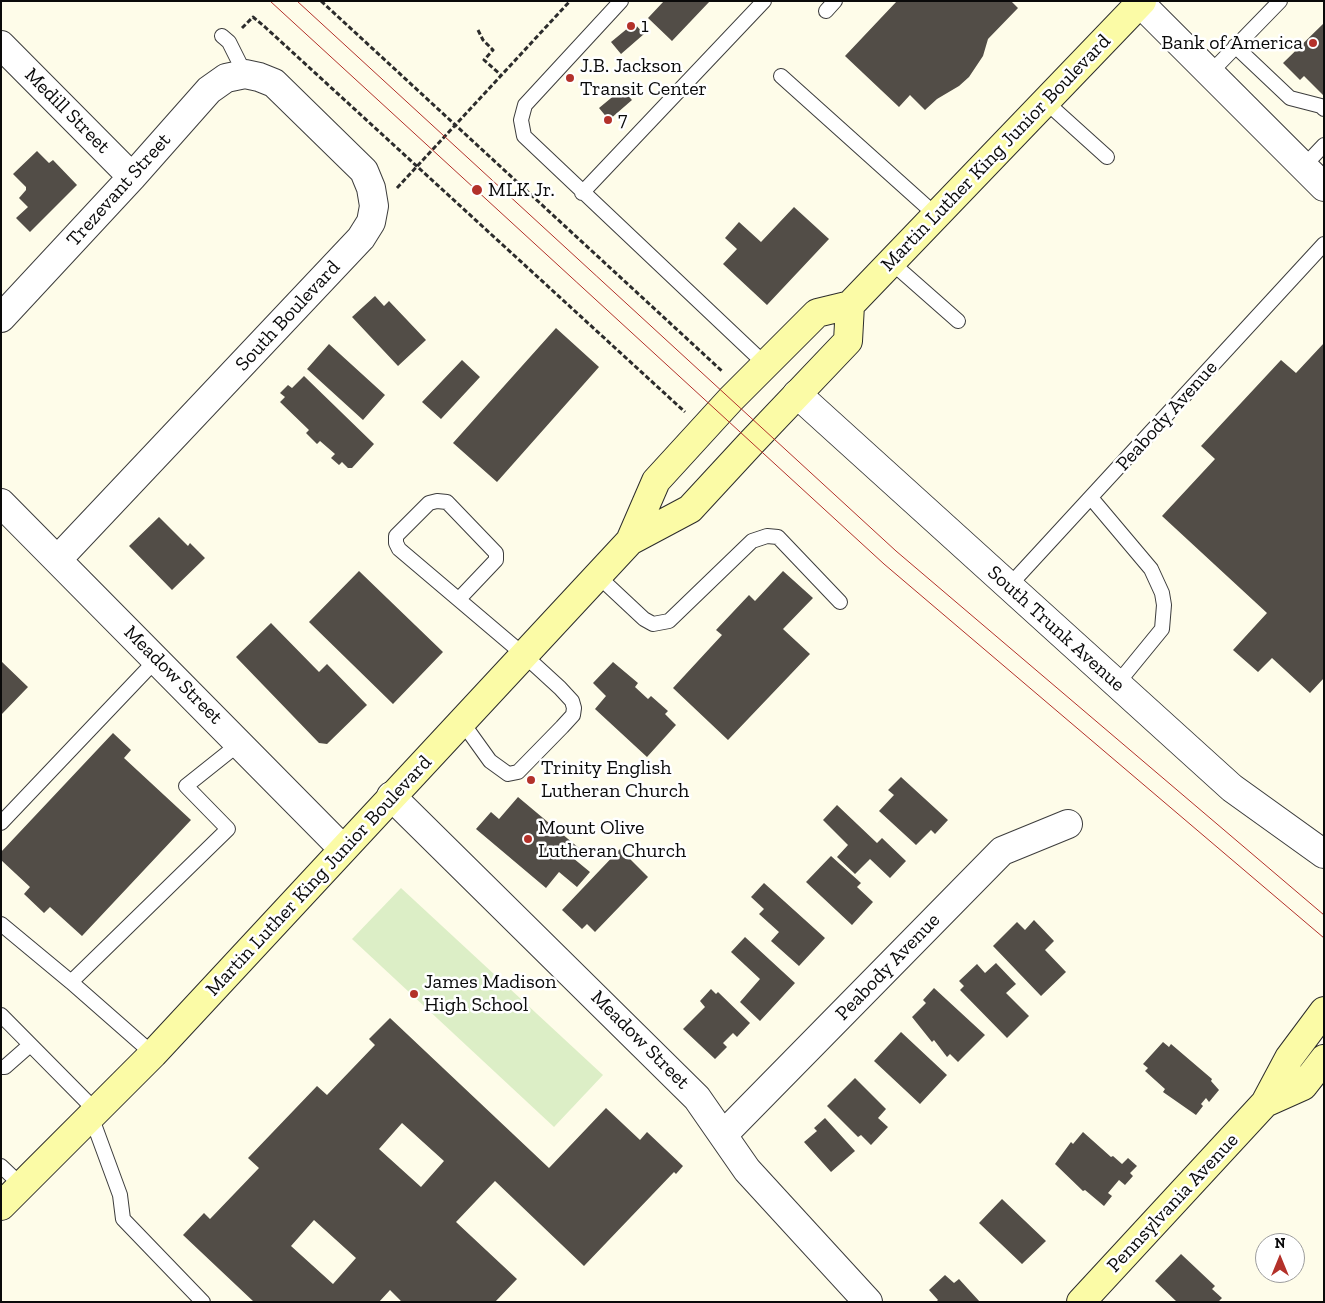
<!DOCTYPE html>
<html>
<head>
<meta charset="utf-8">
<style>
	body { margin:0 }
	#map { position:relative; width:1325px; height:1303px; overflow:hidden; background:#fefce9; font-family:"Zilla Slab",serif }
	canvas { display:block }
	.frame { position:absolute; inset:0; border:2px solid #0a0a0a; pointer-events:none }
	.north { position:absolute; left:1255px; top:1233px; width:50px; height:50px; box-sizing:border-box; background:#fff; border:1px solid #9d9d9d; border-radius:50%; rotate:0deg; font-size:14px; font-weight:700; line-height:20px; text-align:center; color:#0a0a0a }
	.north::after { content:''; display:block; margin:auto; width:18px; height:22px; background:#b3312a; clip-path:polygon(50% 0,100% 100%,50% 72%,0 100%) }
</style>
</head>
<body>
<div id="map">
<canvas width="1325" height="1303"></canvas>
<div class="frame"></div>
<div class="north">N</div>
</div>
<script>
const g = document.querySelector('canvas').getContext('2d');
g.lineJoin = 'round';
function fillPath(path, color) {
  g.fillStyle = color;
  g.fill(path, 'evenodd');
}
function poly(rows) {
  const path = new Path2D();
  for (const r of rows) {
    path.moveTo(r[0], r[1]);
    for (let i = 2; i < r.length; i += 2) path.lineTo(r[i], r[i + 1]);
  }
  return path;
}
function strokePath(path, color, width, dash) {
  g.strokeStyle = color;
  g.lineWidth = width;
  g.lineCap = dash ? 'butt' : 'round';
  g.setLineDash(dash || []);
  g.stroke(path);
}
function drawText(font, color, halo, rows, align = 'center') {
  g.font = font + ' "Zilla Slab",serif';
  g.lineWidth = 5;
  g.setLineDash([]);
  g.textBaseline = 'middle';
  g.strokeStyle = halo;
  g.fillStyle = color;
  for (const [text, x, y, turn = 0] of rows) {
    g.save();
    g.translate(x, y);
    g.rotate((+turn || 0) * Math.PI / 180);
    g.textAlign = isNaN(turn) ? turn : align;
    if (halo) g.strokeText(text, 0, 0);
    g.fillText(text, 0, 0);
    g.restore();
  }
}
fillPath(poly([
	[401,888,603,1075,554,1127,352,939]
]), '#dceec6');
fillPath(poly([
	[664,1,710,1,672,41,648,18],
	[897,1,1011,1,1018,8,988,39,983,56,969,77,959,86,937,99,925,110,910,95,899,107,845,56],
	[634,23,644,34,621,54,611,42],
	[1324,23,1324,96,1304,76,1300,80,1283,63],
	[622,89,632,100,609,120,599,108],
	[37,151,49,163,53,160,77,185,30,232,16,218,28,207,19,198,26,190,26,187,13,174],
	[794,207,829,239,767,305,723,264,737,249,725,238,739,222,761,242],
	[375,296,384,306,389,301,426,340,398,366,352,317],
	[556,328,599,367,497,482,453,443],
	[1324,343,1324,678,1310,693,1272,658,1258,672,1233,650,1267,613,1162,516,1215,459,1201,446,1281,360,1296,373],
	[329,344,385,395,363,420,307,369],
	[462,360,480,377,441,419,422,402],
	[304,376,374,444,352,468,348,468,342,462,339,465,331,458,335,454,320,441,317,444,306,433,309,430,280,402,285,397,280,393,288,385,292,388],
	[159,517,188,546,190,543,205,558,172,590,129,546],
	[359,571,443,652,393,704,309,622],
	[783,571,813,598,783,629,810,654,728,740,673,688,722,635,716,630,749,595,755,601],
	[271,623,319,672,327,664,367,705,327,744,319,743,236,657],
	[1,661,28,687,1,715],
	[613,662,638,683,635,687,648,699,651,696,668,711,665,714,676,725,647,757,595,709,606,696,593,683],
	[113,733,131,750,124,758,191,820,82,936,50,907,44,913,24,894,30,887,1,860,1,852],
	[901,777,948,820,935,834,931,830,916,845,879,811,894,795,888,790],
	[518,797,580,849,573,858,590,872,577,887,559,872,546,888,476,829,491,812,499,819],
	[837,805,877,843,882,838,906,861,890,878,870,859,855,874,837,857,848,845,823,820],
	[620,849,648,877,595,932,587,924,582,929,562,910],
	[831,856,861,883,857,887,873,902,852,925,806,882],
	[764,883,825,938,799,966,771,941,779,932,759,914,764,909,751,897],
	[1034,920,1054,941,1045,950,1066,972,1041,996,993,946,1017,922,1025,930],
	[745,937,795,983,760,1021,740,1002,760,979,731,952],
	[996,963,1016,984,1006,993,1029,1016,1007,1038,960,990,964,986,959,981,977,964,985,973],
	[934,988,985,1035,958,1062,950,1054,947,1057,934,1040,932,1042,912,1017,926,1003,923,1000],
	[711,989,716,994,718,992,750,1023,737,1037,733,1033,723,1043,727,1047,715,1059,683,1029,705,1007,700,1001],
	[390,1018,549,1168,606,1108,640,1140,647,1132,683,1166,676,1174,674,1172,584,1266,495,1181,456,1222,517,1279,495,1302,402,1302,390,1290,379,1302,254,1302,183,1235,204,1213,210,1219,259,1168,248,1158,317,1086,327,1095,375,1045,369,1039],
	[402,1123,444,1161,421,1187,379,1149],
	[314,1220,356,1258,333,1284,291,1246],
	[901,1032,947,1075,920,1104,874,1061],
	[1163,1042,1169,1047,1171,1044,1212,1079,1211,1081,1219,1090,1209,1102,1206,1098,1201,1104,1203,1106,1196,1115,1163,1092,1165,1089,1145,1071,1148,1068,1143,1064],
	[855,1078,886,1109,878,1118,888,1127,871,1145,861,1135,858,1137,827,1106],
	[825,1118,855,1151,831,1172,804,1142,817,1131,814,1128],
	[1083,1132,1111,1157,1113,1156,1122,1164,1128,1158,1137,1166,1130,1173,1133,1176,1125,1185,1119,1180,1108,1193,1112,1196,1104,1206,1085,1190,1083,1191,1055,1164,1071,1142,1073,1144],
	[1002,1199,1046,1241,1022,1264,979,1223],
	[1181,1254,1215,1286,1212,1289,1222,1298,1218,1302,1177,1302,1155,1281],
	[945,1275,954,1283,959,1279,980,1302,936,1302,938,1300,929,1290]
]), '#524d47');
const lane = poly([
	[621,1,525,105,521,120,524,136,765,364],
	[826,11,835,1],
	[222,36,229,42,245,74],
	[1235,46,1290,98,1321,106,1324,109],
	[1211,72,1280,1],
	[781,76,937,216],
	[1046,102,1107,157],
	[1304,166,1324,145],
	[582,193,764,1],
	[891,262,958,321],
	[1092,499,1151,569,1162,593,1164,605,1162,629,1117,684],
	[598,576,644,619,653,624,669,621,752,541,767,536,778,537,840,602],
	[1008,587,1324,244],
	[459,599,496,560,496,553,447,502,437,501,429,503,396,536,396,543,399,549,524,655,560,688,572,701,574,708,573,715,562,727,518,772,508,774,490,761,462,722],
	[1,823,157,659],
	[1,924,71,982],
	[1,1015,96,1111],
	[153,1054,71,982,228,829,186,786,240,743],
	[1,1067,5,1067,30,1045],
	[91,1116,120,1195,123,1219,203,1302],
	[1,1166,21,1185]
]);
const street = poly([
	[1138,1,1324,187],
	[1,45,132,177],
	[1,318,132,177,209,90,226,78,245,74,259,77,274,83,364,171,371,188,374,206,371,222,361,238,58,559],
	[797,394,1232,788,1324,854],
	[1,503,343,849],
	[391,796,697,1098,747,1170,868,1302],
	[724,1134,1002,851,1068,824]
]);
const secondary = poly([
	[630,541,656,481,731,399,817,313,850,305,1142,1],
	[1265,1103,1303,1086,1324,1059],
	[1,1206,153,1054,630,541,690,509,751,443,848,341,850,305],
	[1081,1302,1265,1103,1289,1058,1324,1011]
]);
strokePath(lane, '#3d3d3d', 16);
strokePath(street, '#3d3d3d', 30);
strokePath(secondary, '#2c2c2c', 30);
strokePath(poly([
	[321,1,723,372],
	[242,28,253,17,265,27,685,412],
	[478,30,483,40,493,50,484,60,501,75],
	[397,188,570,1]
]), '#2c2c2c', 3, [5, 2.5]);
strokePath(lane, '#fff', 14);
strokePath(street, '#fff', 28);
strokePath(secondary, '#fbfba6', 28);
strokePath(poly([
	[270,1,884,564,1324,938],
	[297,1,896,551,1324,915]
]), '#b3312a', 1);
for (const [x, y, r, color] of [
	[631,26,5,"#b3312a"],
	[1313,43,5,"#b3312a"],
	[570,78,5,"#b3312a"],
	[608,120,5,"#b3312a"],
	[477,190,6,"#b3312a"],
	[531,780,5,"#b3312a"],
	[528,839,5,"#b3312a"],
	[414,994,5,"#b3312a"]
]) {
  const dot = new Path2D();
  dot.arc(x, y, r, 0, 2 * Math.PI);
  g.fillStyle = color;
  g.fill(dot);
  strokePath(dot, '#fff', 2);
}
drawText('20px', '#0a0a0a', '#fff', [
	["1",641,26],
	["Bank of America",1303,43,"right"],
	["J.B. Jackson",580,66],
	["Transit Center",580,89],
	["7",618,120],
	["MLK Jr.",488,190],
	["Trinity English",541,768],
	["Lutheran Church",541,791],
	["Mount Olive",538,828],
	["Lutheran Church",538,851],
	["James Madison",424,982],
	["High School",424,1005]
], 'left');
drawText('20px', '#0a0a0a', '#fff', [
	["Medill Street",67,111,45],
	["Martin Luther King Junior Boulevard",996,153,-46],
	["Trezevant Street",119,190,-48],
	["South Boulevard",288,316,-47],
	["Peabody Avenue",1167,416,-48],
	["South Trunk Avenue",1056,629,42],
	["Meadow Street",173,675,45],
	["Martin Luther King Junior Boulevard",319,876,-47],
	["Peabody Avenue",888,967,-46],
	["Meadow Street",640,1040,45],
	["Pennsylvania Avenue",1173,1203,-47]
]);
</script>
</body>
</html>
